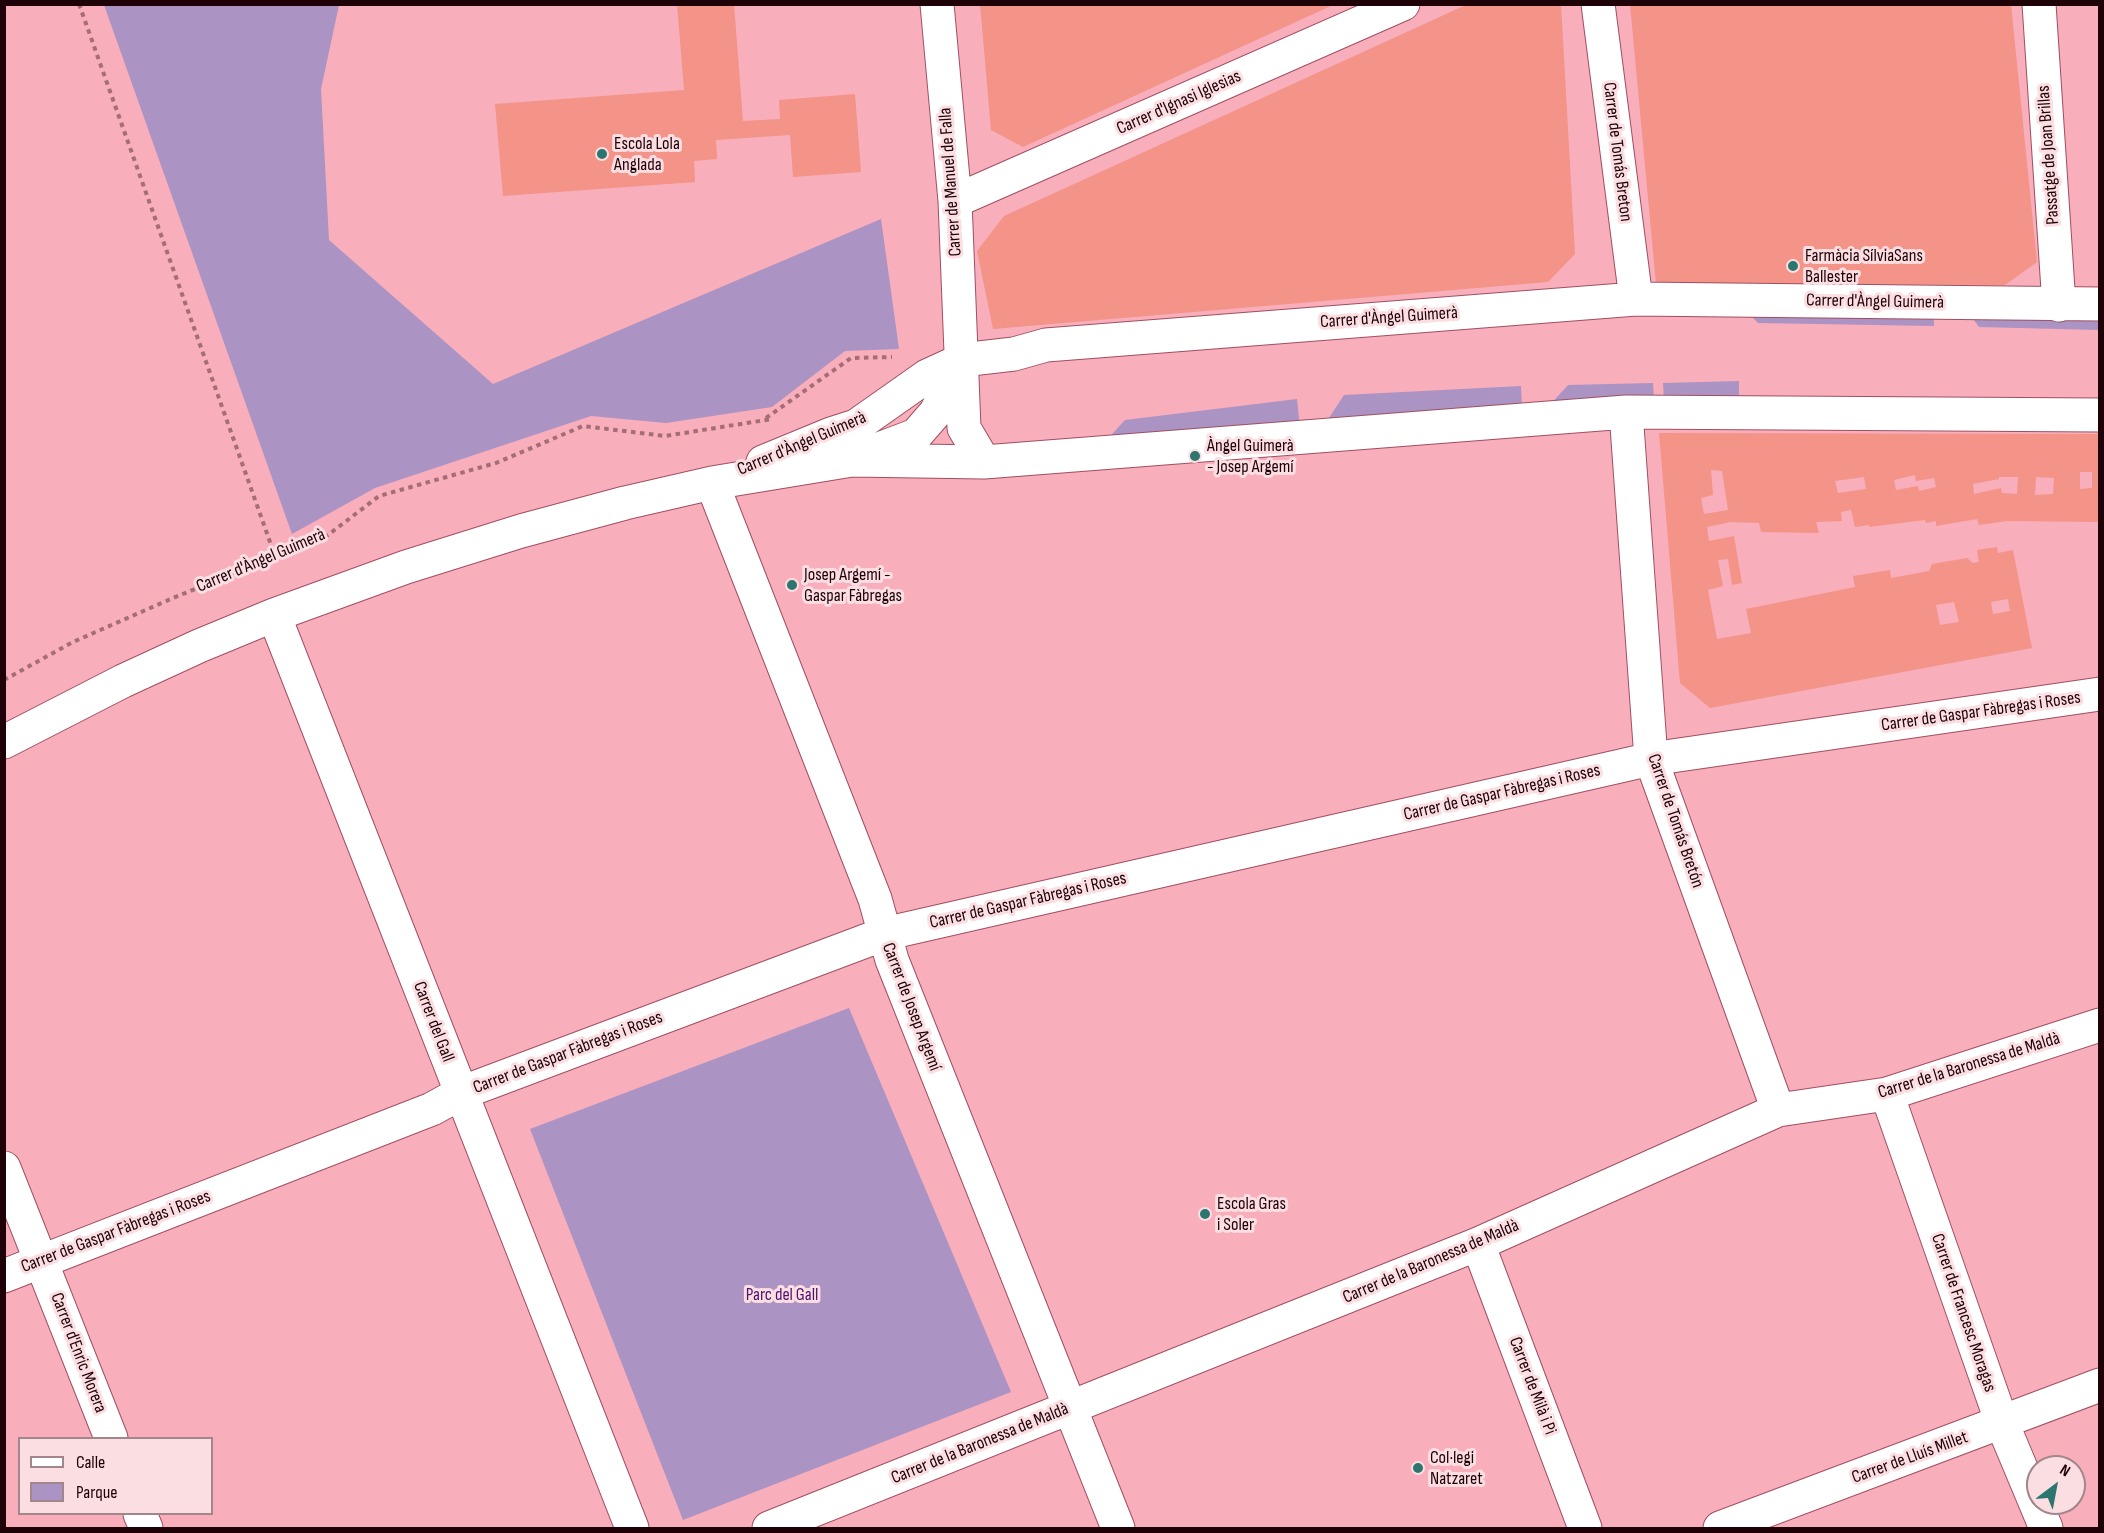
<!DOCTYPE html>
<html>
<head>
<meta charset="utf-8">
<style>
	body { margin:0 }
	#map { position:relative; width:2104px; height:1533px; overflow:hidden; background:#f8aebb; font-family:"Sofia Sans Condensed",sans-serif }
	canvas { display:block }
	.frame { position:absolute; inset:0; border:6px solid #1e0208; pointer-events:none }
	.legend { position:absolute; left:18px; top:1437px; width:195px; height:78px; box-sizing:border-box; background:#fbdee2; border:2px solid #a3868b; margin:0; padding:8px 10px; list-style:none; font-size:18px; color:#1e0208 }
	.legend li { display:flex; align-items:center; gap:12px; height:30px }
	.legend b { width:30px; border:2px solid #a3868b }
	.north { position:absolute; left:2026px; top:1455px; width:60px; height:60px; box-sizing:border-box; background:#fbdee2; border:2px solid #a3868b; border-radius:50%; rotate:32deg; font-size:16px; font-weight:700; line-height:24px; text-align:center; color:#1e0208 }
	.north::after { content:''; display:block; margin:auto; width:21px; height:27px; background:#2d756f; clip-path:polygon(50% 0,100% 100%,50% 72%,0 100%) }
</style>
</head>
<body>
<div id="map">
<canvas width="2104" height="1533"></canvas>
<div class="frame"></div>
<ul class="legend">
<li><b style="height:8px;background:#fff"></b>Calle</li>
<li><b style="height:16px;background:#ab93c3"></b>Parque</li>
</ul>
<div class="north">N</div>
</div>
<script>
const g = document.querySelector('canvas').getContext('2d');
g.lineJoin = 'round';
function fillPath(path, color) {
  g.fillStyle = color;
  g.fill(path, 'evenodd');
}
function poly(rows) {
  const path = new Path2D();
  for (const r of rows) {
    path.moveTo(r[0], r[1]);
    for (let i = 2; i < r.length; i += 2) path.lineTo(r[i], r[i + 1]);
  }
  return path;
}
function strokePath(path, color, width, dash) {
  g.strokeStyle = color;
  g.lineWidth = width;
  g.lineCap = dash ? 'butt' : 'round';
  g.setLineDash(dash || []);
  g.stroke(path);
}
function drawText(font, color, halo, rows, align = 'center') {
  g.font = font + ' "Sofia Sans Condensed",sans-serif';
  g.lineWidth = 6;
  g.setLineDash([]);
  g.textBaseline = 'middle';
  g.strokeStyle = halo;
  g.fillStyle = color;
  for (const [text, x, y, turn = 0] of rows) {
    g.save();
    g.translate(x, y);
    g.rotate((+turn || 0) * Math.PI / 180);
    g.textAlign = isNaN(turn) ? turn : align;
    if (halo) g.strokeText(text, 0, 0);
    g.fillText(text, 0, 0);
    g.restore();
  }
}
fillPath(poly([
	[104,5,339,5,321,89,329,240,493,384,881,219,899,349,845,351,772,407,666,423,591,416,375,488,292,534],
	[1933,300,1934,326,1758,323,1736,301],
	[1959,300,2099,302,2099,330,1979,327],
	[1739,381,1739,401,1664,401,1663,383],
	[1653,383,1654,401,1548,407,1568,385],
	[1521,386,1522,410,1323,427,1344,395],
	[1297,399,1300,428,1104,443,1125,420],
	[849,1008,1011,1392,683,1520,530,1129]
]), '#ab93c3');
fillPath(poly([
	[677,4,734,4,743,121,780,119,779,100,855,94,861,172,793,177,790,135,716,140,717,159,694,161,695,182,503,196,495,104,684,90],
	[980,4,1335,4,1023,147,991,130],
	[1468,4,1561,4,1575,254,1548,282,993,329,977,251,1004,216],
	[1630,4,2011,4,2037,262,2005,285,1656,284],
	[1659,433,2100,434,2100,522,2007,521,1979,525,1977,519,1936,526,1936,521,1926,523,1925,520,1869,527,1869,525,1855,527,1851,510,1841,512,1842,521,1816,522,1819,533,1761,532,1759,523,1731,522,1707,527,1709,541,1734,536,1742,583,1732,585,1728,559,1718,560,1723,586,1708,590,1717,639,1751,633,1746,609,1855,587,1853,576,1890,570,1891,578,1929,571,1932,564,1967,558,1973,563,1979,562,1977,550,1997,547,1998,553,2013,550,2032,648,1710,708,1680,683],
	[1711,470,1722,471,1728,510,1704,514,1701,498,1713,495],
	[2080,472,2092,472,2092,488,2080,489],
	[1915,475,1916,481,1934,478,1936,487,1919,491,1918,486,1896,490,1894,480],
	[1864,477,1866,489,1838,493,1835,481],
	[1999,477,2018,477,2017,494,2002,493,2001,488,1974,494,1973,484,1999,479],
	[2036,477,2054,478,2053,494,2035,495],
	[2008,599,2010,611,1993,614,1991,602],
	[1954,602,1959,622,1940,625,1936,605]
]), '#f49388');
const minor = poly([
	[937,4,955,201,964,428,984,462],
	[1598,4,1636,299],
	[2039,4,2059,305],
	[955,201,1403,4],
	[1626,412,1651,759,1778,1110],
	[866,454,916,435,936,412,960,364],
	[763,462,831,434,856,426,927,376,962,360,1014,354,1046,345,1636,299,2100,304],
	[712,483,875,899,892,960,1118,1528],
	[274,615,632,1528],
	[4,742,123,681,199,646,274,615,406,567,521,531,625,503,712,483,852,460,984,462,1626,412,2100,415],
	[1887,1094,2002,1423,2046,1528],
	[4,1168,111,1438],
	[1478,1244,1585,1528],
	[4,1276,432,1109,461,1093,884,934,1651,759,2100,694],
	[140,1514,146,1528],
	[769,1528,1478,1244,1778,1110,1887,1094,2100,1025],
	[1720,1528,2100,1385]
]);
strokePath(minor, '#a04f61', 35);
strokePath(poly([
	[79,4,275,556],
	[766,418,851,358,892,357],
	[4,680,73,642,173,598,328,535,379,496,496,463,583,426,665,436,772,419]
]), '#a56d77', 4, [4.5, 4.5]);
strokePath(minor, '#fff', 33);
for (const [x, y, r, color] of [
	[602,154,6,"#2d756f"],
	[1793,266,6,"#2d756f"],
	[1195,456,6,"#2d756f"],
	[792,585,6,"#2d756f"],
	[1205,1214,6,"#2d756f"],
	[1418,1468,6,"#2d756f"]
]) {
  const dot = new Path2D();
  dot.arc(x, y, r, 0, 2 * Math.PI);
  g.fillStyle = color;
  g.fill(dot);
  strokePath(dot, '#fbdee2', 2);
}
drawText('18px', '#1e0208', '#fbdee2', [
	["Carrer d'Ignasi Iglesias",1179,103,-24],
	["Carrer de Tomás Breton",1617,152,83],
	["Passatge de Joan Brillas",2049,155,-94],
	["Carrer de Manuel de Falla",951,182,-94],
	["Carrer d'Àngel Guimerà",1875,302,1],
	["Carrer d'Àngel Guimerà",1389,318,-4],
	["Carrer d'Àngel Guimerà",802,444,-23],
	["Carrer d'Àngel Guimerà",261,561,-23],
	["Carrer de Gaspar Fàbregas i Roses",1981,712,-8],
	["Carrer de Gaspar Fàbregas i Roses",1502,793,-13],
	["Carrer de Tomás Bretón",1675,821,71],
	["Carrer de Gaspar Fàbregas i Roses",1028,901,-13],
	["Carrer de Josep Argemí",911,1007,69],
	["Carrer del Gall",433,1022,69],
	["Carrer de Gaspar Fàbregas i Roses",568,1053,-21],
	["Carrer de la Baronessa de Maldà",1969,1066,-17],
	["Carrer de Gaspar Fàbregas i Roses",116,1232,-21],
	["Carrer de la Baronessa de Maldà",1431,1262,-23],
	["Carrer de Francesc Moragas",1963,1313,71],
	["Carrer d'Enric Morera",78,1353,69],
	["Carrer de Milà i Pi",1532,1386,69],
	["Carrer de la Baronessa de Maldà",980,1444,-22],
	["Carrer de Lluís Millet",1910,1458,-20]
]);
drawText('18px', '#1e0208', '#fbdee2', [
	["Escola Lola",614,144],
	["Anglada",614,165],
	["Farmàcia SílviaSans",1805,256],
	["Ballester",1805,277],
	["Àngel Guimerà",1207,446],
	["- Josep Argemí",1207,467],
	["Josep Argemí -",804,575],
	["Gaspar Fàbregas",804,596],
	["Escola Gras",1217,1204],
	["i Soler",1217,1225],
	["Col·legi",1430,1458],
	["Natzaret",1430,1479]
], 'left');
drawText('18px', '#4c1471', '#fbdee2', [
	["Parc del Gall",782,1295]
]);
</script>
</body>
</html>
